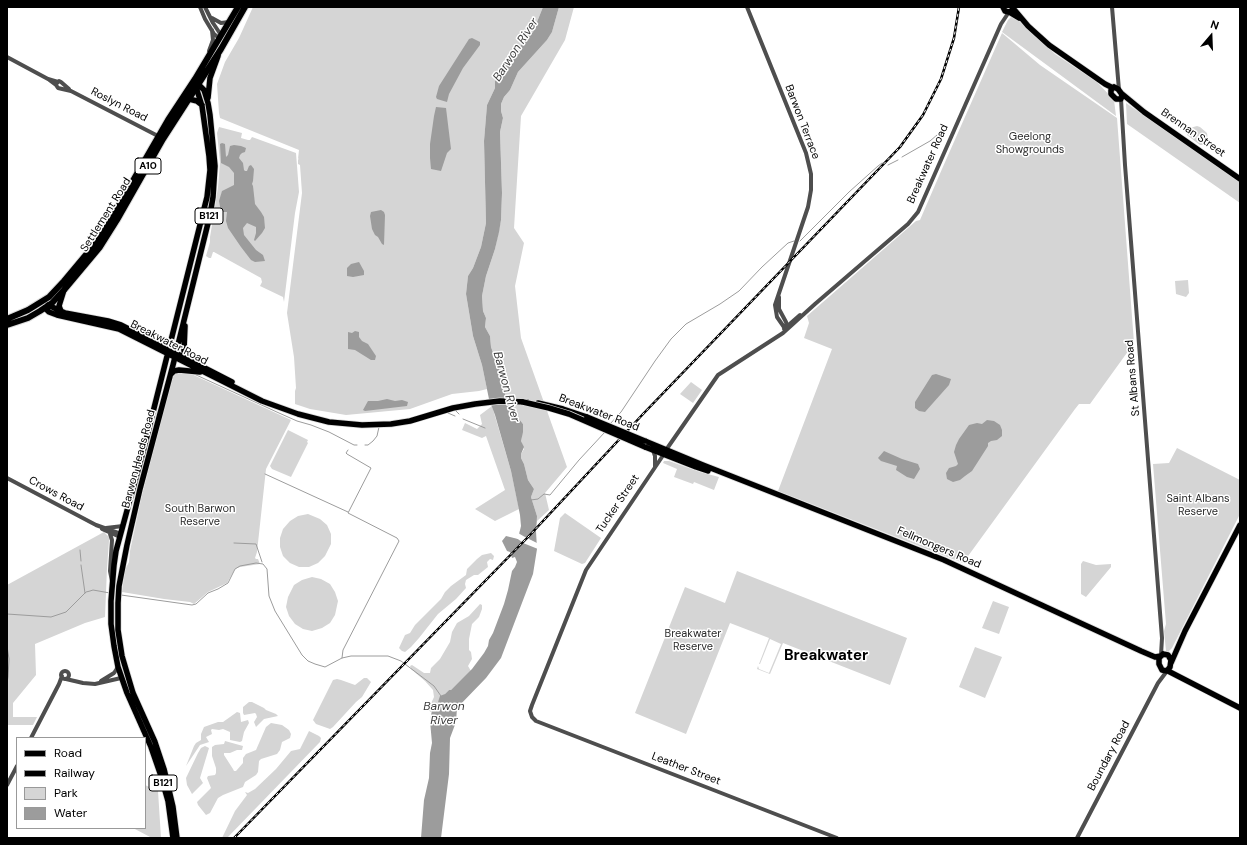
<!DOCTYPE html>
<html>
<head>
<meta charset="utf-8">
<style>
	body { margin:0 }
	#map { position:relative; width:1247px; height:845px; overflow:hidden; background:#fff; font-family:"DM Sans",sans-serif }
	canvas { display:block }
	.frame { position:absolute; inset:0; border:8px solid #000; pointer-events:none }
	.legend { position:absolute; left:16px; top:737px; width:130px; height:92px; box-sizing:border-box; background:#fff; border:1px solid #999; margin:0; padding:5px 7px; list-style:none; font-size:12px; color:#000 }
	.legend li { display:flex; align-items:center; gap:8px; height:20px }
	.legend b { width:20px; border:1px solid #999 }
	.north { position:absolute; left:1191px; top:16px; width:40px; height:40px; -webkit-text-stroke:3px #fff; paint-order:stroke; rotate:19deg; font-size:11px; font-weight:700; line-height:16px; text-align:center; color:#000 }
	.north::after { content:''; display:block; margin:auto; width:14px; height:18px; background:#000; clip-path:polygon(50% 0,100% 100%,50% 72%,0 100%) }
</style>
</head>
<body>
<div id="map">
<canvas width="1247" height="845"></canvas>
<div class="frame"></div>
<ul class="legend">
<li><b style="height:5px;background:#000"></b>Road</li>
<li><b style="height:5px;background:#000"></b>Railway</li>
<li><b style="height:11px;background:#d5d5d5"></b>Park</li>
<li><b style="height:11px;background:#9c9c9c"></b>Water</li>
</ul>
<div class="north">N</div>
</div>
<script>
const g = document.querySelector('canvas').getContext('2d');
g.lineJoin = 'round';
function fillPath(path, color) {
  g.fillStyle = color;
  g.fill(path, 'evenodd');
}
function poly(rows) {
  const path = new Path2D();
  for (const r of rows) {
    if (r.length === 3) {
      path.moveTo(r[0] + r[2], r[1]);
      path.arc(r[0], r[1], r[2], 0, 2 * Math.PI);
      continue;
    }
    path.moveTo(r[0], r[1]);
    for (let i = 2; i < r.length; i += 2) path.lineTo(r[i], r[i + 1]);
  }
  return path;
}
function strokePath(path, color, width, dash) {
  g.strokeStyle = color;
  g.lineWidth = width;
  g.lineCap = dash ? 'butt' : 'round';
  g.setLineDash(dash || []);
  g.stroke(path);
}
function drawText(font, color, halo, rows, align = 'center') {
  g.font = font + ' "DM Sans",sans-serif';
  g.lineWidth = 3;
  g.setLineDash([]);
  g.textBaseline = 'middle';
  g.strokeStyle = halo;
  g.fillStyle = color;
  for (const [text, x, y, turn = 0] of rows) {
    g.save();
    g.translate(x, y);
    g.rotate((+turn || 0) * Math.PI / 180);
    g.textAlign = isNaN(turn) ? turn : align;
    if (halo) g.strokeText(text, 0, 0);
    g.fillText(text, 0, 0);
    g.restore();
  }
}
fillPath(poly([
	[253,7,543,7,533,32,511,56,501,70,500,74,495,81,495,88,487,105,484,141,486,223,481,247,473,268,468,276,466,294,473,336,482,365,487,389,479,391,452,394,410,409,346,415,310,409,295,404,295,391,296,388,294,357,287,313,302,193,300,165,298,164,298,160,299,158,298,159,299,150,220,118,219,113,217,84,225,62,239,38],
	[559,7,574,7,565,40,521,116,514,228,524,243,515,286,521,338,567,467,545,493,549,510,537,521,536,527,519,534,520,530,537,516,531,497,534,489,528,480,524,464,521,458,521,454,524,449,521,441,523,424,512,410,503,389,496,360,491,347,490,336,485,327,486,318,483,311,482,296,486,276,495,249,501,220,502,193,500,132,503,118,501,111,501,104,504,97,510,90,518,72,547,40,552,32],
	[1011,17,1015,17,1055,54,1097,82,1114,100,1116,116,1002,32,1008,20],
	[1002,33,1040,65,1117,118,1134,343,1090,404,1079,404,1075,409,963,563,778,491,832,349,804,338,809,323,807,316,916,221,920,220,942,169],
	[1126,103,1240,182,1240,203,1127,124],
	[1197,126,1200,127,1207,133,1208,141,1205,145,1200,145,1187,135,1187,131,1190,128],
	[219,127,242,133,241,138,248,140,250,140,252,137,296,153,299,192,295,213,284,302,283,297,260,286,262,282,261,278,214,252,213,252,211,258,209,258,206,256,210,242,210,237,214,213,218,187,220,162,217,133],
	[1188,280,1189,293,1186,297,1176,294,1175,281],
	[187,372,291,420,266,469,257,552,255,558,256,559,258,559,260,564,240,567,235,569,227,583,208,592,194,604,190,602,164,599,122,592,125,570,129,562,130,551,141,499,173,374],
	[691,382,702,390,693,403,680,394],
	[492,406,511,471,519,509,495,521,475,509,505,490,486,436,482,438,462,430,465,423,477,429,482,424,480,415],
	[288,430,308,440,307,442,308,443,291,477,272,469,270,466],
	[1177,448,1240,480,1240,514,1172,648,1168,652,1166,651,1164,631,1166,624,1153,464,1169,463],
	[664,461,669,461,700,472,719,477,714,490,694,482,693,484,674,477,677,469,663,463],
	[565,513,601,538,585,563,582,564,554,551,560,518],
	[308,514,320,519,327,525,331,534,331,544,325,556,318,563,309,567,299,567,290,563,283,556,280,547,280,538,283,529,290,521,298,516],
	[104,532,110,538,109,541,107,568,105,617,85,623,35,644,36,675,13,703,13,717,37,717,33,725,7,725,7,585],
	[491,553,494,556,493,560,490,559,487,562,488,567,478,575,474,575,466,580,465,584,466,588,456,599,438,614,419,638,411,647,405,652,402,651,399,648,405,635,410,633,415,625,441,599,445,592,451,586,466,575,467,569,477,559,482,555],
	[1083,561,1096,565,1111,564,1111,567,1086,597,1081,594,1081,564],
	[737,571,907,638,890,685,783,643,770,674,757,669,758,666,759,669,769,673,781,644,770,639,760,664,759,664,769,638,730,623,686,734,635,713,685,587,725,603],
	[312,577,321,579,330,584,335,592,338,601,335,615,330,623,322,628,312,631,303,629,295,624,289,616,286,607,288,597,294,585,302,580],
	[993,601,1009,607,999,634,982,628],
	[480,604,482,605,482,609,479,617,472,624,469,639,469,650,471,652,472,659,468,666,471,671,451,690,449,690,445,694,434,706,431,712,428,710,434,697,433,690,425,681,411,669,410,666,412,665,424,673,430,673,431,668,440,659,450,642,452,632,457,623,469,616],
	[975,647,1002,657,985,698,959,687],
	[367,678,371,682,362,697,356,702,333,727,330,729,316,724,313,720,333,680,337,679,341,680,355,685,364,678],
	[249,702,252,702,264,708,266,710,276,714,278,716,264,719,256,727,254,722,257,717,256,714,255,713,244,715,243,713,243,707],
	[237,712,240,713,241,722,248,720,249,723,244,732,242,741,240,742,230,740,230,732,223,729,219,730,212,729,211,730,212,734,206,737,209,742,200,745,186,766,194,746,196,743,201,740,201,734,204,727,218,722,223,722],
	[271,723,282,725,289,730,291,734,290,738,282,742,280,750,277,754,261,759,259,761,258,772,256,775,245,782,243,787,223,795,218,798,210,813,206,815,198,805,197,802,211,788,207,778,208,776,215,775,216,773,216,768,212,756,212,747,215,745,224,744,225,741,243,746,242,750,237,750,230,753,224,753,224,755,233,769,234,771,236,771,243,763,243,758,246,754,256,750,266,727],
	[309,731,319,736,321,738,320,742,227,838,222,838,235,811,247,795,245,792,248,793,255,789,276,769,291,751,300,749],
	[205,746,209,748,200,778,203,783,192,794,187,785,186,778,198,753,201,748],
	[145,785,158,791,161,838,152,838,133,828,145,828]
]), '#d5d5d5');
fillPath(poly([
	[543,7,559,7,552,32,547,40,518,72,510,90,504,97,501,104,501,111,503,118,500,132,502,193,501,220,499,232,495,249,486,276,482,296,483,311,486,318,485,327,490,336,491,347,502,378,501,381,503,389,512,410,523,424,523,432,521,441,524,447,521,454,521,458,524,464,528,480,534,489,531,497,537,516,536,531,537,549,533,574,501,658,486,678,457,708,456,722,450,738,449,774,441,838,421,838,424,800,429,778,430,753,432,743,430,721,432,710,438,702,440,696,445,694,449,690,451,690,472,669,484,653,488,646,489,640,493,633,504,604,508,590,512,571,515,567,517,562,515,557,512,558,510,552,507,551,502,541,506,536,518,539,521,526,520,515,511,471,495,415,489,399,482,365,473,336,466,294,468,276,473,268,481,247,486,223,484,141,487,105,495,88,495,81,500,74,501,71,511,56,533,32],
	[472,38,480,42,480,45,463,68,449,94,447,102,437,99,436,97,439,86,469,39],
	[436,107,446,108,451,149,447,153,441,171,431,169,430,158,430,144,434,116],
	[222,143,225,144,226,157,228,155,230,146,234,145,241,146,246,148,245,152,242,153,240,155,239,158,243,163,244,170,245,171,247,171,249,166,251,165,254,169,253,181,252,184,253,186,255,204,261,212,264,217,265,228,262,233,255,241,254,240,256,233,256,227,247,223,243,228,244,235,256,250,263,255,265,261,255,262,251,260,241,247,228,228,226,221,227,212,221,212,219,201,222,191,234,185,234,173,229,167,221,163,220,144],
	[381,210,384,212,385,215,384,245,382,244,378,237,375,235,372,229,370,216,371,212],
	[359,262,364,271,364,275,353,277,347,276,347,268,351,264],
	[355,331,359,332,359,337,362,341,368,344,376,356,375,360,371,360,355,350,348,349,348,332,352,333],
	[936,374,951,379,949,385,925,412,919,411,915,408,915,402,932,375],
	[387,399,395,401,402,400,408,402,407,406,365,411,363,410,368,401,378,401],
	[987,420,994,421,1000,425,1002,430,1002,436,997,440,991,441,988,443,988,446,972,471,965,476,960,480,953,482,947,479,946,473,949,468,956,466,958,464,954,452,956,445,959,439,969,425,977,423,982,424],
	[884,451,902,459,918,464,920,469,914,479,907,477,896,470,897,466,881,461,878,458]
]), '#9c9c9c');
fillPath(poly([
	[538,526,538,527,528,537,529,539,539,544,538,549,523,543,510,557,509,555,522,542,515,537,518,533,525,537,528,537]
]), '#fff');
strokePath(poly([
	[902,157,930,141,937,135],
	[888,165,898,160],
	[800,241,849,192,878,166,882,163],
	[194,374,279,413,297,421,311,425,329,432,354,445,357,445],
	[456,411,459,414],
	[448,413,455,416],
	[463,419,485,428],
	[610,424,621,412,655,361,671,339,686,324,720,304,739,291,762,267,788,243,794,241],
	[365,445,368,445,373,441,377,436,379,427],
	[265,474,348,512],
	[531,500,538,499,544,494,550,495,579,460,605,432],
	[234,543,256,544,262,562],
	[80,550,81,561],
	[81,565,85,593],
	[121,595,192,605,196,604,208,593,218,589,228,583,235,569,240,566,256,563,263,564,267,569,269,596,275,611,302,655,308,661,315,664,325,667,342,658,351,656,388,656,401,661,434,686,441,696],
	[7,614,51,617,66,612,86,592,90,591,93,590,110,593],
	[7,646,9,659,8,677,7,683],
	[342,658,343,650,399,541,397,538,348,513,371,468,347,454,346,453,348,450]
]), '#9c9c9c', 1);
const major = poly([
	[1003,7,1005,11,1009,12,1011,11],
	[1012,7,1028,26,1049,45,1105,84,1113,88],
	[1009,12,1019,18],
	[1114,87,1118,89,1121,93,1122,96,1121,99,1116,99,1111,94,1111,90,1114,87],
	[1121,93,1144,112,1240,179],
	[208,98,210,78,218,56],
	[189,99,197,101,202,105],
	[48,305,65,313,108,321,121,325,232,382],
	[45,308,49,312,57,315,119,329,262,401,298,414,329,422,362,425,391,424,410,421,453,408,475,404,500,401,527,402],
	[61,311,59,306,64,290],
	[185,326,184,350,185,357],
	[171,374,174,371,179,370,200,372],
	[538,403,563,409,587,417],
	[645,441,703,465,944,560,1141,651,1155,657,1161,656],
	[645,447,696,467,708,471],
	[1163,654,1168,655,1171,660,1170,667,1167,671,1162,670,1159,664,1159,658,1163,654],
	[1171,663,1185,631,1240,525],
	[1168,671,1240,708],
	[173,838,168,801,160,773,151,747,127,693,118,667,114,646,111,624,111,601,114,565,116,551,144,448,207,197,210,170,209,156,202,106,196,87],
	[177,838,173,807,164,769,155,742,133,693,122,656,118,630,118,603,119,586,127,545,140,489,173,365,210,215,213,197,215,166,210,115,208,103,204,90,198,84]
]);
const highway = poly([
	[7,319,28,310,49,297,64,281,95,244,112,217,168,120,195,79,238,7],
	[7,325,28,318,40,311,52,303,64,290,100,247,117,220,163,139,221,49,245,7]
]);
strokePath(major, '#dbdbdb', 7);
strokePath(highway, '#dbdbdb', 8);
strokePath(poly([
	[200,7,205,19,214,34,219,38],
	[205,7,213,23,221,35],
	[747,7,806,153,811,174,811,190,808,207,775,305,777,317,786,330],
	[1112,7,1119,90],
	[212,18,221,23,229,22],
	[209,51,213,40,212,30],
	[7,57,48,79,58,82],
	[48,79,56,85,58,88,71,91,158,136],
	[56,84,59,81,61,82,69,89],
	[1121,99,1125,165,1162,638,1161,655],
	[779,297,779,309,786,322,787,326],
	[784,329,800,315],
	[653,450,655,456,655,467],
	[666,450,718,375,783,333,815,304,908,224,918,212,1001,24,1009,12],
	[664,454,586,570,532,705,530,711,532,717,536,721,837,838],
	[7,478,96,525,121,534],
	[106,528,123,526],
	[102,529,120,537],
	[110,534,112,540,110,571,112,581],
	[65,675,4],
	[66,679,83,683,95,684,121,678],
	[101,681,114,673,118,667],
	[31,738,59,684,62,676],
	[7,785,17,766],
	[1077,838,1158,683,1167,671]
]), '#4e4e4e', 4);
strokePath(major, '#000', 5.5);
strokePath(highway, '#000', 6);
const rail = poly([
	[234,838,529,536,644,413,900,147,923,115,941,79,954,38,959,7]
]);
strokePath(rail, '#000', 2.5);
strokePath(rail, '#fff', 1, [3]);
const majorBridge = poly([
	[523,402,549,408,569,414,645,447],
	[587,417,645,441]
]);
strokePath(majorBridge, '#dbdbdb', 7, []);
strokePath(majorBridge, '#000', 5.5);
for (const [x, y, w] of [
	[148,166,26],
	[209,216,28],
	[163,783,28]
]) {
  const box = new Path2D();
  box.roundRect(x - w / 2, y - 8, w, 16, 3);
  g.fillStyle = '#fff';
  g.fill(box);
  strokePath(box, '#000', 1);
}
drawText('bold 10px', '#000', null, [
	["A10",148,166],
	["B121",209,216],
	["B121",163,783]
]);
drawText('11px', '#000', '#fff', [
	["Roslyn Road",119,105,27],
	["Barwon Terrace",802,122,69],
	["Brennan Street",1193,133,35],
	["Breakwater Road",928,164,-66],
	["Settlement Road",106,215,-58],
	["Breakwater Road",169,343,27],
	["St Albans Road",1133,378,-95],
	["Breakwater Road",599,413,21],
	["Barwon Heads Road",139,459,-75],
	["Crows Road",56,494,28],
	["Tucker Street",618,504,-56],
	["Fellmongers Road",939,548,23],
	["Boundary Road",1109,756,-62],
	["Leather Street",686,769,21]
]);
drawText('11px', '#2c2c2c', '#fff', [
	["Geelong",1030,137],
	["Showgrounds",1030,150],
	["Saint Albans",1198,499],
	["Reserve",1198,512],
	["South Barwon",200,509],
	["Reserve",200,522],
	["Breakwater",693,634],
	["Reserve",693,647]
]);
drawText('italic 12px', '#3d3d3d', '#fff', [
	["Barwon River",516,50,-57],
	["Barwon River",506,387,75],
	["Barwon",444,707],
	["River",444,721]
]);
drawText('bold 15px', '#000', '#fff', [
	["Breakwater",826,656]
]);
</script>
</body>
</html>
